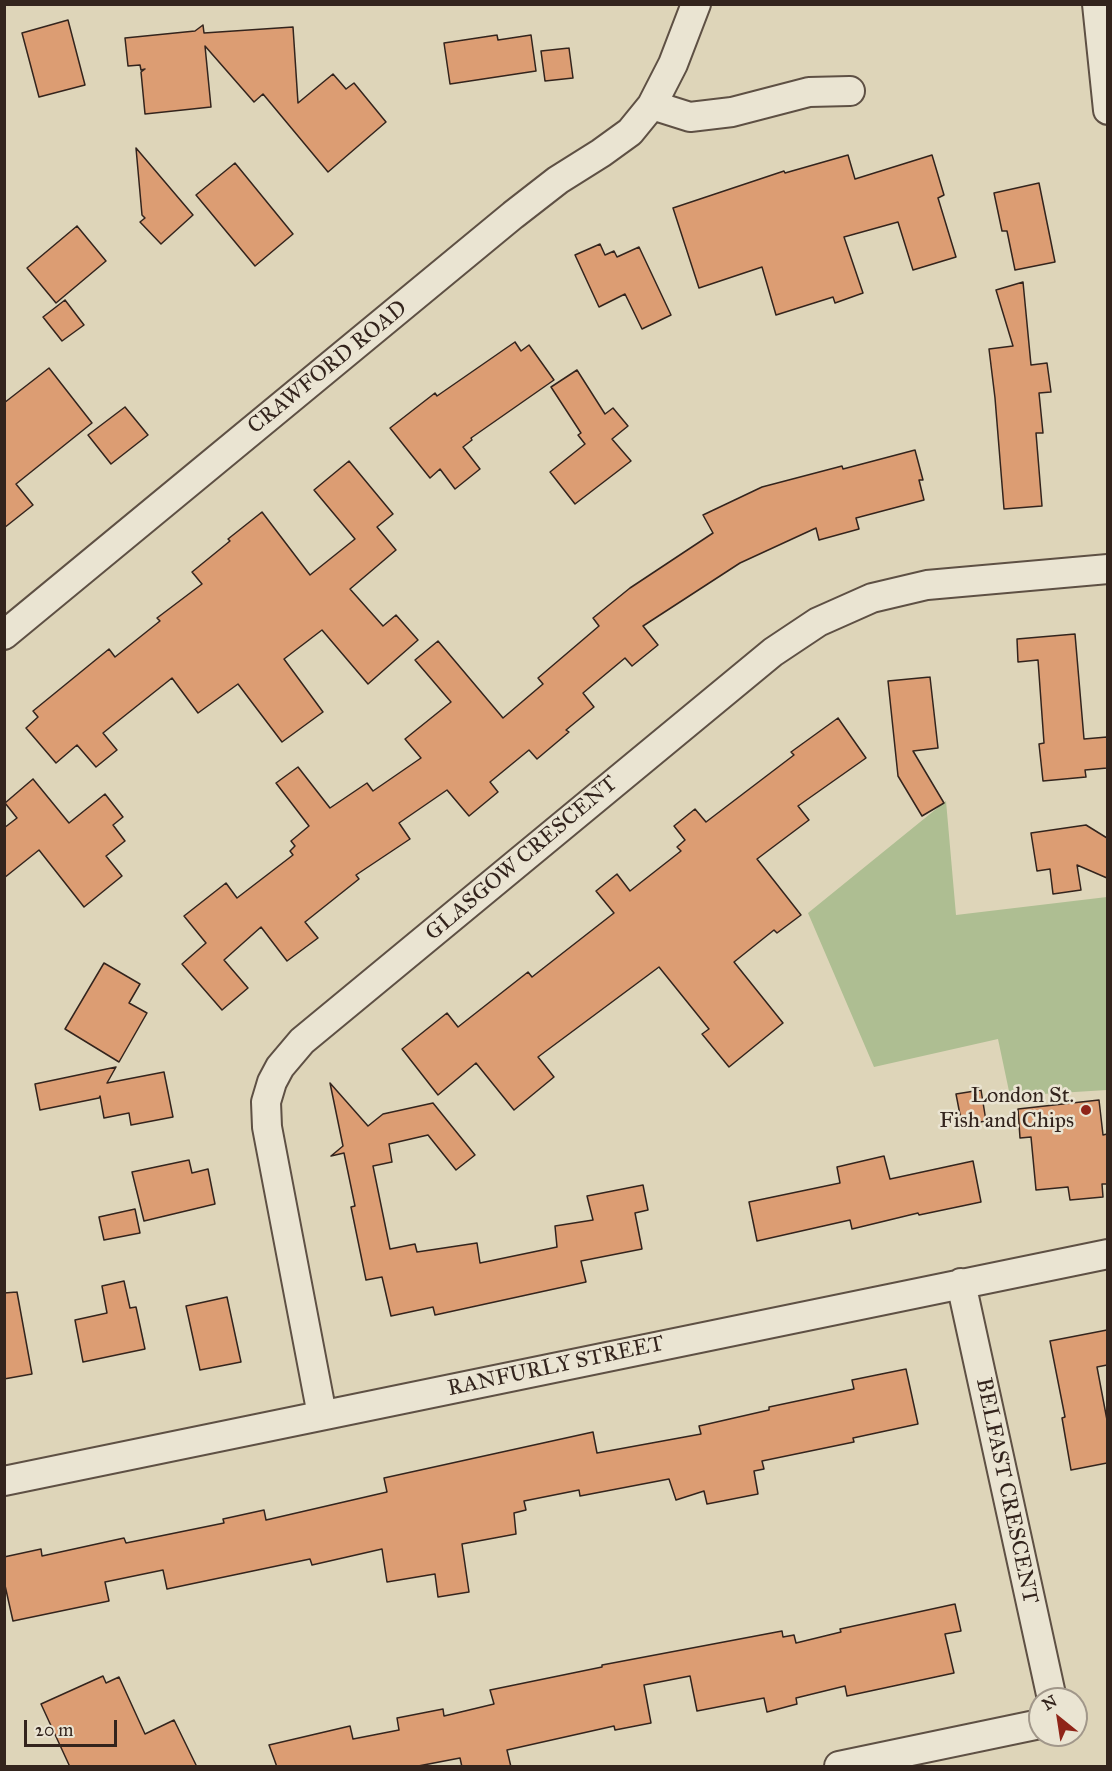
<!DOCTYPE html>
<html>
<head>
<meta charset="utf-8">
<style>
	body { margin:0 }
	#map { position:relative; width:1112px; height:1771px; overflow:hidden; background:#ded5b9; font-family:"IM FELL Great Primer",serif }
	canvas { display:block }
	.frame { position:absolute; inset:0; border:6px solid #33241d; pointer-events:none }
	.north { position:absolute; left:1028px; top:1687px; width:60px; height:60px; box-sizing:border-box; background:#eae4d2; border:2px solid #a1978a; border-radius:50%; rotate:330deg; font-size:16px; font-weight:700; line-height:24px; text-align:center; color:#33241d }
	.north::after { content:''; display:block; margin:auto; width:21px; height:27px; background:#8f2418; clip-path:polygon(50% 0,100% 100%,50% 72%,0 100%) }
	.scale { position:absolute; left:24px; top:1720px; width:93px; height:27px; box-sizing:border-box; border:3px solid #33241d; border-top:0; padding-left:8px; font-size:18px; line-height:21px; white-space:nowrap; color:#33241d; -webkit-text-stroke:4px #eae4d2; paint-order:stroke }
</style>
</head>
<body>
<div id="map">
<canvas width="1112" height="1771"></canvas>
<div class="frame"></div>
<div class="north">N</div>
<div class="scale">20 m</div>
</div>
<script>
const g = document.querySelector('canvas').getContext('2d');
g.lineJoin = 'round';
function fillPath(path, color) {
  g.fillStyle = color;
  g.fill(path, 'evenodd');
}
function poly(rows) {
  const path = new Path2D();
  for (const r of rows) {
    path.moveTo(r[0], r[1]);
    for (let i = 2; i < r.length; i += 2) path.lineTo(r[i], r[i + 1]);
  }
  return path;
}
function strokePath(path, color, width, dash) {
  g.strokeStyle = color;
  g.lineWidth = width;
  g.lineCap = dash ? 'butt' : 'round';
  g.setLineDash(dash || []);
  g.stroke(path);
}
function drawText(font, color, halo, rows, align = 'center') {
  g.font = font + ' "IM FELL Great Primer",serif';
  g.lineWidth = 5;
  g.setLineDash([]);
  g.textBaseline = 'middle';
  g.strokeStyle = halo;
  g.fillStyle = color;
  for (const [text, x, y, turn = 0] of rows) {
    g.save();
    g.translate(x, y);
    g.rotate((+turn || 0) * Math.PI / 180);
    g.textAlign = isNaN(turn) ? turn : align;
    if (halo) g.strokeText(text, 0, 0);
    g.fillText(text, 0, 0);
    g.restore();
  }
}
fillPath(poly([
	[946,801,956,915,1107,897,1107,1090,1010,1096,998,1039,874,1067,808,913]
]), '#aebe92');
const building = poly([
	[68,20,85,85,39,97,22,33,68,20],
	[203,25,204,33,293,27,298,103,333,74,346,89,354,83,386,122,328,172,263,94,254,102,205,46,211,107,145,114,141,72,145,69,141,70,140,65,128,66,125,38,195,31,203,25],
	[497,35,498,40,531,35,536,71,450,84,444,43,497,35],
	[569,48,573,78,545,81,541,51,569,48],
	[136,148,193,215,161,244,140,222,145,218,142,215,136,148],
	[848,155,855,179,932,155,944,195,938,198,956,257,913,270,898,222,844,237,863,293,835,303,833,297,776,315,762,267,699,288,673,208,784,171,785,173,848,155],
	[235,163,293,234,255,266,196,195,235,163],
	[1039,183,1055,262,1015,270,1007,231,1002,231,994,193,1039,183],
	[77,226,106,261,56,303,27,268,77,226],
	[600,244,605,255,614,251,617,257,639,247,671,315,642,329,625,294,599,307,575,255,600,244],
	[1023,282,1031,365,1047,363,1051,392,1039,393,1043,433,1036,433,1042,506,1004,509,995,398,989,349,1013,346,996,290,1023,282],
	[65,300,84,325,62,341,43,317,65,300],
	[515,342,521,351,529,345,554,380,471,438,472,440,463,447,480,469,455,489,440,469,430,478,390,428,435,393,437,396,515,342],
	[49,368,92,423,16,484,33,505,4,528,4,403,49,368],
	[577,370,605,414,613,408,628,426,612,439,631,461,575,504,550,472,585,444,578,435,581,433,551,387,577,370],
	[125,407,148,435,111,464,88,435,125,407],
	[915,450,923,480,919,480,924,500,856,518,859,529,819,540,816,528,740,563,643,626,658,645,632,666,625,658,583,693,594,707,566,730,569,732,537,759,529,750,490,782,498,792,469,816,447,790,399,823,410,839,356,875,359,879,305,922,318,938,287,961,261,927,224,960,248,988,222,1010,182,964,206,943,184,916,226,883,237,898,293,855,290,851,295,846,291,841,309,826,276,783,298,767,330,808,367,783,373,791,421,758,405,739,451,702,415,660,438,641,503,718,543,684,538,678,599,626,593,618,630,588,713,533,703,515,762,487,842,466,843,469,915,450],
	[349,461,393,514,377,527,396,550,350,589,383,626,396,615,418,640,368,684,322,630,284,659,323,712,282,742,238,684,198,713,172,678,103,733,117,750,96,767,77,745,56,763,26,728,38,717,33,711,109,649,115,657,160,621,157,618,202,584,192,572,230,541,228,539,262,512,310,575,355,539,314,490,349,461],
	[1075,634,1084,739,1107,737,1107,768,1085,770,1086,777,1043,781,1039,744,1044,743,1038,660,1018,662,1017,639,1075,634],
	[930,677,938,748,913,751,944,803,922,816,898,776,888,681,930,677],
	[838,718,866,758,798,806,809,820,757,859,801,915,777,933,774,930,734,962,783,1023,729,1067,702,1034,709,1029,659,967,538,1057,554,1077,514,1110,476,1063,438,1095,402,1049,447,1013,458,1027,528,972,532,977,614,913,596,891,617,874,630,891,681,851,677,847,685,840,674,826,695,809,706,822,794,755,791,752,838,718],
	[33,779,69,823,105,794,123,817,113,825,125,841,106,856,122,876,84,907,39,850,4,878,4,828,17,818,5,803,33,779],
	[1086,825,1107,838,1107,878,1077,865,1081,890,1053,894,1050,869,1037,871,1031,833,1086,825],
	[104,963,140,984,129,1003,147,1013,119,1062,65,1029,104,963],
	[116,1067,107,1083,164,1072,173,1117,131,1125,129,1113,104,1118,100,1096,99,1098,40,1110,35,1084,116,1067],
	[330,1083,368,1126,383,1114,433,1103,475,1155,456,1170,428,1135,389,1144,392,1162,373,1166,390,1249,415,1244,417,1252,477,1243,480,1263,557,1247,555,1226,593,1220,587,1196,643,1185,648,1210,635,1213,642,1249,581,1261,586,1282,435,1315,433,1307,391,1316,382,1277,366,1280,351,1207,355,1206,344,1153,331,1156,343,1146,330,1083],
	[981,1090,986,1121,962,1125,956,1094,981,1090],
	[1099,1100,1103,1135,1107,1134,1107,1184,1102,1184,1103,1197,1070,1200,1068,1187,1036,1190,1031,1137,1020,1138,1018,1109,1099,1100],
	[884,1156,890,1179,973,1161,981,1202,919,1215,918,1213,852,1229,850,1220,757,1241,749,1202,840,1183,837,1167,884,1156],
	[189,1160,192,1173,208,1169,215,1204,144,1221,132,1172,189,1160],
	[135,1209,140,1233,104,1240,99,1217,135,1209],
	[124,1281,130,1308,136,1307,145,1349,83,1362,75,1320,107,1313,102,1286,124,1281],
	[17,1292,32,1374,4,1379,4,1293,17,1292],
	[227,1297,241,1362,200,1370,186,1306,227,1297],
	[1107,1330,1107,1365,1097,1367,1107,1420,1107,1463,1071,1470,1062,1418,1065,1417,1050,1341,1107,1330],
	[906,1369,918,1424,853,1438,854,1442,762,1461,764,1469,754,1471,758,1494,707,1504,704,1491,676,1500,669,1479,580,1496,579,1490,524,1501,526,1510,514,1513,516,1534,462,1544,469,1592,438,1597,435,1574,387,1582,382,1549,312,1565,310,1559,167,1589,163,1570,105,1582,109,1601,13,1621,4,1581,4,1557,41,1549,42,1556,124,1538,126,1543,224,1523,223,1519,264,1510,266,1520,387,1492,384,1478,593,1432,597,1453,701,1434,699,1426,769,1410,769,1407,854,1389,852,1380,906,1369],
	[955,1604,961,1631,945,1634,954,1673,847,1696,845,1686,796,1698,797,1704,767,1712,764,1698,697,1711,690,1676,644,1685,651,1723,615,1730,614,1726,507,1750,511,1767,462,1767,460,1758,413,1767,277,1767,269,1745,350,1726,353,1739,399,1730,397,1718,443,1709,444,1716,494,1704,490,1690,602,1667,602,1665,782,1631,783,1637,794,1635,796,1643,841,1632,840,1629,955,1604],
	[103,1676,106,1683,119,1677,145,1734,174,1720,197,1767,70,1767,41,1704,103,1676]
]);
fillPath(building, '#dc9d73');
strokePath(building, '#33241d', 1.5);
const minor = poly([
	[1097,4,1108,110],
	[652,105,690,117,732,112,809,92,850,91],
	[4,635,513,215,558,180,601,153,630,132,652,105,673,64,696,4],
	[961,1283,1052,1699],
	[322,1415,267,1127,266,1102,272,1082,280,1067,302,1041,773,652,818,622,872,598,927,585,1108,569],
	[4,1481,1108,1254],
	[839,1766,1040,1724]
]);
strokePath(minor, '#5e5044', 32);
strokePath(minor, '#eae4d2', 28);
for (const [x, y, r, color] of [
	[1086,1110,6,"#8f2418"]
]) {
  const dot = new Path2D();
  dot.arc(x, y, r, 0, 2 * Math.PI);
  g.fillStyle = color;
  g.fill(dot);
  strokePath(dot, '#eae4d2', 2);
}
drawText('22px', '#33241d', '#eae4d2', [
	["CRAWFORD ROAD",328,368,-39],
	["GLASGOW CRESCENT",522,859,-40],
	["RANFURLY STREET",556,1367,-12],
	["BELFAST CRESCENT",1006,1491,78]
]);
drawText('22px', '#33241d', '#eae4d2', [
	["London St.",1074,1097],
	["Fish and Chips",1074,1122]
], 'right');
</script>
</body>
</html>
